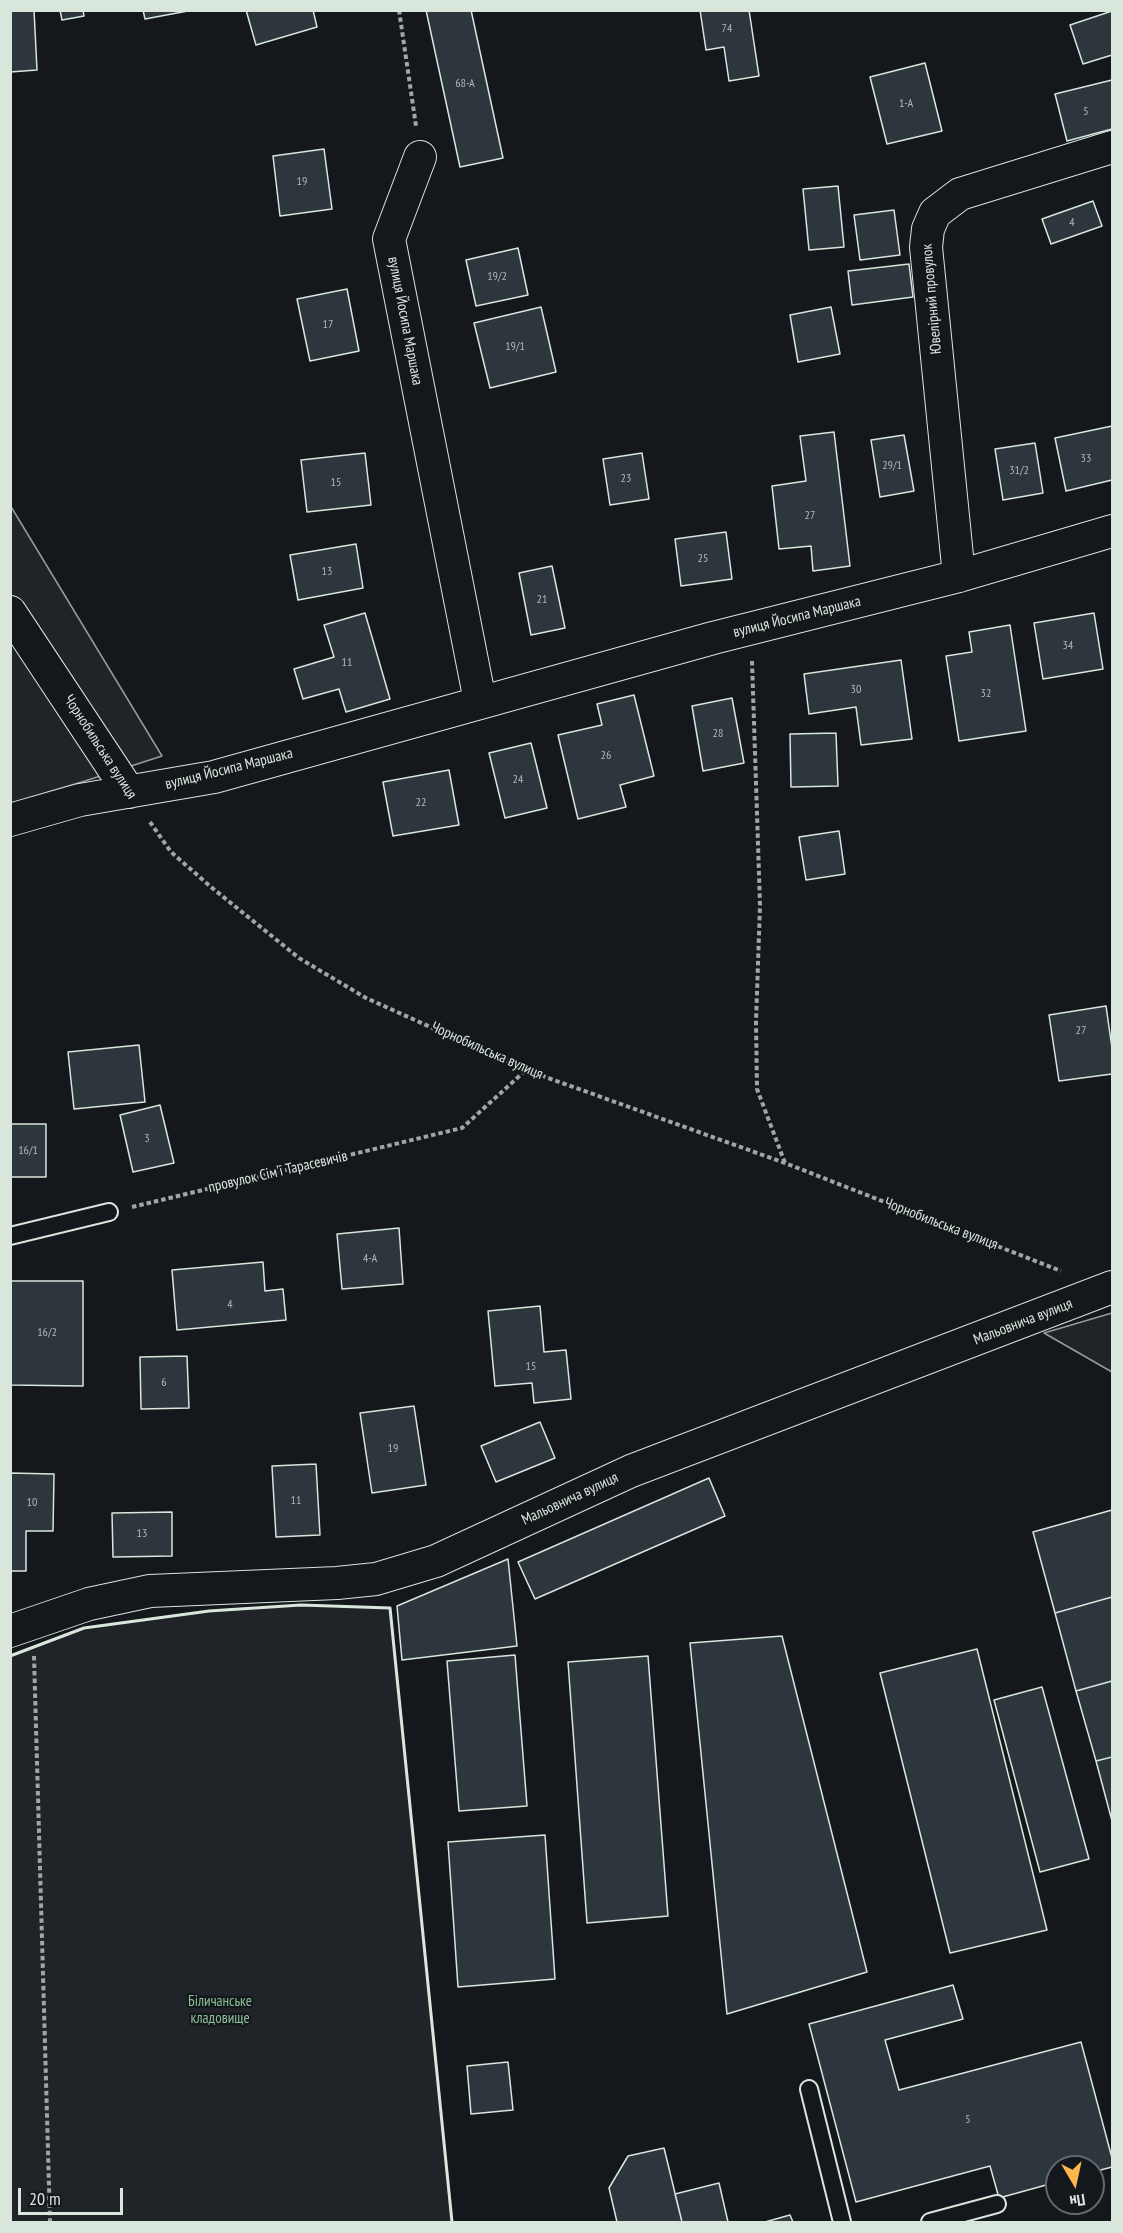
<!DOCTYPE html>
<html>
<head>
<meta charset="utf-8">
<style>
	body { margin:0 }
	#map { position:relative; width:1123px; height:2233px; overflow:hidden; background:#14181c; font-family:"PT Sans Narrow",sans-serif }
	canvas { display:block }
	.frame { position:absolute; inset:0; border:12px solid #d8e6dc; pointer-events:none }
	.north { position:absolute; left:1045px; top:2155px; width:60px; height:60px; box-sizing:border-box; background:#14181c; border:2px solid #626a69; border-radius:50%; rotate:171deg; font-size:16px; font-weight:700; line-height:24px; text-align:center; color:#d8e6dc }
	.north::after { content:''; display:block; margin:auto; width:21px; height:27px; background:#ffb74d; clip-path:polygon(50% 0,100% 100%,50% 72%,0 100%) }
	.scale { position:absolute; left:18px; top:2188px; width:105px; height:27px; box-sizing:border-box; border:3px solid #d8e6dc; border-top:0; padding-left:8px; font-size:18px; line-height:21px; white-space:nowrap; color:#d8e6dc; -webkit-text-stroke:4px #14181c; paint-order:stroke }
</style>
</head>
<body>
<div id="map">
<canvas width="1123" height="2233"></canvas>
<div class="frame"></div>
<div class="north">Пн</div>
<div class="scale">20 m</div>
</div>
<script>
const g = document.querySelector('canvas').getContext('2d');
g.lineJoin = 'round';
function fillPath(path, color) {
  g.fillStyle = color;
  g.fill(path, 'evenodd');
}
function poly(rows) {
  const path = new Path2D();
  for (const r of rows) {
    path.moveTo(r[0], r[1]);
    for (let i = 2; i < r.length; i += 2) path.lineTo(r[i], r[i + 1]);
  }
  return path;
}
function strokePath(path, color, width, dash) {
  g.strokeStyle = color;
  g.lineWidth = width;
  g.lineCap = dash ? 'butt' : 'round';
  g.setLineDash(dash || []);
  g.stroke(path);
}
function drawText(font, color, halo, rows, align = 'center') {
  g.font = font + ' "PT Sans Narrow",sans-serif';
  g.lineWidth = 4.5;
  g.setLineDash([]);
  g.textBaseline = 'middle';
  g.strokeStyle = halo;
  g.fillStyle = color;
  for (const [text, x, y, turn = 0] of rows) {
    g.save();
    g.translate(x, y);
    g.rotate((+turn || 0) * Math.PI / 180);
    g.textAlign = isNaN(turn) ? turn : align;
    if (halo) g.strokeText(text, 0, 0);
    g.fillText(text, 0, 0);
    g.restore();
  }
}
const green = poly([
	[10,505,162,756,85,781,11,803,10,505],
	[1112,1313,1112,1372,1044,1333,1112,1313],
	[301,1605,390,1608,452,2222,11,2222,11,1656,84,1628,209,1611,301,1605]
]);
fillPath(green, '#202428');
strokePath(green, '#939e99', 1.5);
const building = poly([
	[10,10,34,10,37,70,10,72,10,10],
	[60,10,83,10,84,16,62,20,60,10],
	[143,10,193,10,145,19,143,10],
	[246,10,313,10,317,27,256,45,246,10],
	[426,10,471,10,503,158,460,167,426,10],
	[700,10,749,10,759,76,729,81,724,47,706,50,700,10],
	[1112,11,1112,55,1083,64,1070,25,1112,11],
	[925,63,942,131,887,144,870,77,925,63],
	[1112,80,1112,129,1067,141,1055,94,1112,80],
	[324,149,332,209,280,216,273,156,324,149],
	[838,186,844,247,809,250,803,189,838,186],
	[1093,201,1102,226,1051,244,1042,219,1093,201],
	[894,210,900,255,860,260,854,215,894,210],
	[518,248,528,295,476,306,466,260,518,248],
	[909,264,913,297,852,305,848,271,909,264],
	[347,289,359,351,310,361,297,299,347,289],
	[541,307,556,372,490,388,474,323,541,307],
	[831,307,840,354,798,362,790,315,831,307],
	[1112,426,1112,480,1066,491,1055,438,1112,426],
	[834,432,850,566,813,571,811,546,779,549,772,486,806,481,800,436,834,432],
	[904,435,914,491,880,497,871,440,904,435],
	[1035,443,1043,493,1003,500,995,449,1035,443],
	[365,453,371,505,307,512,301,460,365,453],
	[642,453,649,499,610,505,603,459,642,453],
	[726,532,732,579,681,586,675,539,726,532],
	[356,544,363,588,298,600,290,555,356,544],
	[552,566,565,628,531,635,519,573,552,566],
	[365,613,390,699,346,712,339,689,303,699,294,669,334,657,324,625,365,613],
	[1094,613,1103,669,1043,679,1034,623,1094,613],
	[1010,625,1026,731,959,741,946,656,972,652,969,632,1010,625],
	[901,660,912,739,861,745,856,707,809,714,804,674,901,660],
	[634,695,654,776,620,785,626,807,578,819,558,735,602,725,597,704,634,695],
	[732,698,744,763,703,771,692,706,732,698],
	[836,733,838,786,791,787,790,734,836,733],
	[531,743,547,808,505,818,489,753,531,743],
	[449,770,459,825,393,836,383,782,449,770],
	[839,831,845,874,806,880,799,837,839,831],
	[1106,1006,1112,1048,1112,1074,1059,1081,1049,1015,1106,1006],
	[139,1045,145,1102,74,1109,68,1052,139,1045],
	[160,1105,174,1163,133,1172,120,1115,160,1105],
	[10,1124,46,1124,46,1177,10,1177,10,1124],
	[399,1228,403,1284,342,1289,337,1234,399,1228],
	[263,1262,265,1291,283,1289,286,1320,177,1330,172,1270,263,1262],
	[10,1281,83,1281,83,1386,10,1385,10,1281],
	[540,1306,544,1352,566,1350,571,1399,534,1403,532,1383,495,1386,488,1311,540,1306],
	[187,1356,189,1408,141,1409,140,1357,187,1356],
	[414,1406,426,1485,372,1493,360,1413,414,1406],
	[540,1422,555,1458,496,1482,481,1446,540,1422],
	[316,1464,320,1535,276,1537,272,1466,316,1464],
	[10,1473,54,1474,53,1531,26,1531,26,1571,10,1571,10,1473],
	[709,1478,725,1516,535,1599,518,1562,709,1478],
	[1112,1510,1112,1597,1055,1613,1033,1532,1112,1510],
	[172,1512,172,1556,113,1557,112,1513,172,1512],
	[508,1559,517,1646,402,1660,397,1606,508,1559],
	[1112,1597,1112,1681,1076,1691,1055,1613,1112,1597],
	[782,1636,867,1972,727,2014,690,1643,782,1636],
	[977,1649,1047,1930,950,1953,880,1673,977,1649],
	[515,1655,527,1806,459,1811,447,1661,515,1655],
	[648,1656,668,1916,587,1923,568,1662,648,1656],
	[1112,1681,1112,1757,1096,1761,1076,1691,1112,1681],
	[1042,1687,1089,1859,1040,1872,994,1700,1042,1687],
	[1112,1757,1112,1821,1096,1761,1112,1757],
	[545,1835,555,1979,458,1987,448,1842,545,1835],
	[953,1985,963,2019,885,2040,899,2090,1081,2042,1112,2158,1112,2167,1093,2172,1093,2167,1057,2167,1057,2182,999,2198,990,2166,856,2202,809,2024,953,1985],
	[508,2062,513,2110,471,2114,467,2066,508,2062],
	[664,2148,682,2222,617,2222,609,2188,628,2156,664,2148],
	[719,2183,728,2222,682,2222,675,2194,719,2183],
	[790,2215,793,2222,765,2222,790,2215]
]);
fillPath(building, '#2c363c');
strokePath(building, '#d8e6dc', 1.5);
const lane = poly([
	[10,1236,109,1212],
	[809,2089,842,2222],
	[930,2222,997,2204]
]);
const street = poly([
	[420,157,389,239,480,701],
	[959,576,926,247,928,229,935,213,960,194,1112,147],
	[10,612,129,792],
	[10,820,80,800,214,777,713,638,959,576,1112,531],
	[10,1631,89,1604,150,1591,337,1583,376,1579,436,1561,631,1471,1112,1287]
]);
strokePath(lane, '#d8e6dc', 20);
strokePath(street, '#d8e6dc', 34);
strokePath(poly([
	[399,10,416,126],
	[752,661,760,905,756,1022,757,1089,785,1163],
	[150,822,171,852,211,887,299,958,366,998,526,1070,785,1163,1061,1271],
	[132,1207,462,1128,526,1070],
	[34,1656,50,2222]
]), '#9da8a2', 4, [4.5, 3]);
strokePath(lane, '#14181c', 16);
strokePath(street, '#14181c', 32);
strokePath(poly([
	[10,1656,84,1628,209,1611,301,1605,390,1608,452,2222]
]), '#d8e6dc', 3);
drawText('12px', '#adbab4', null, [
	["74",727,29],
	["68-А",465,84],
	["1-А",906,104],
	["5",1086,112],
	["19",302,182],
	["4",1072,223],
	["19/2",497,277],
	["17",328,325],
	["19/1",515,347],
	["33",1086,459],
	["29/1",892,466],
	["31/2",1019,471],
	["23",626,479],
	["15",336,483],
	["27",810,516],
	["25",703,559],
	["13",327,572],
	["21",542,600],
	["34",1068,646],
	["11",347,663],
	["30",856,690],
	["32",986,694],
	["28",718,734],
	["26",606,756],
	["24",518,780],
	["22",421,803],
	["27",1081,1031],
	["3",147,1139],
	["16/1",28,1151],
	["4-А",370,1259],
	["4",230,1305],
	["16/2",47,1333],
	["15",531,1367],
	["6",164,1383],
	["19",393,1449],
	["11",296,1501],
	["10",32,1503],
	["13",142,1534],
	["5",968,2120]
]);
drawText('15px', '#d8e6dc', '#14181c', [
	["Ювелірний провулок",932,299,-95],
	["вулиця Йосипа Маршака",405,321,79],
	["вулиця Йосипа Маршака",797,617,-14],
	["Чорнобильська вулиця",100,747,57],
	["вулиця Йосипа Маршака",229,769,-14],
	["Чорнобильська вулиця",487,1051,24],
	["провулок Сімʼї Тарасевичів",278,1172,-13],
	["Чорнобильська вулиця",941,1224,21],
	["Мальовнича вулиця",1023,1322,-21],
	["Мальовнича вулиця",570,1499,-25]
]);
drawText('15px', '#8ac095', '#14181c', [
	["Біличанське",220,2002],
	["кладовище",220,2019]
]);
</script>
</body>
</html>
